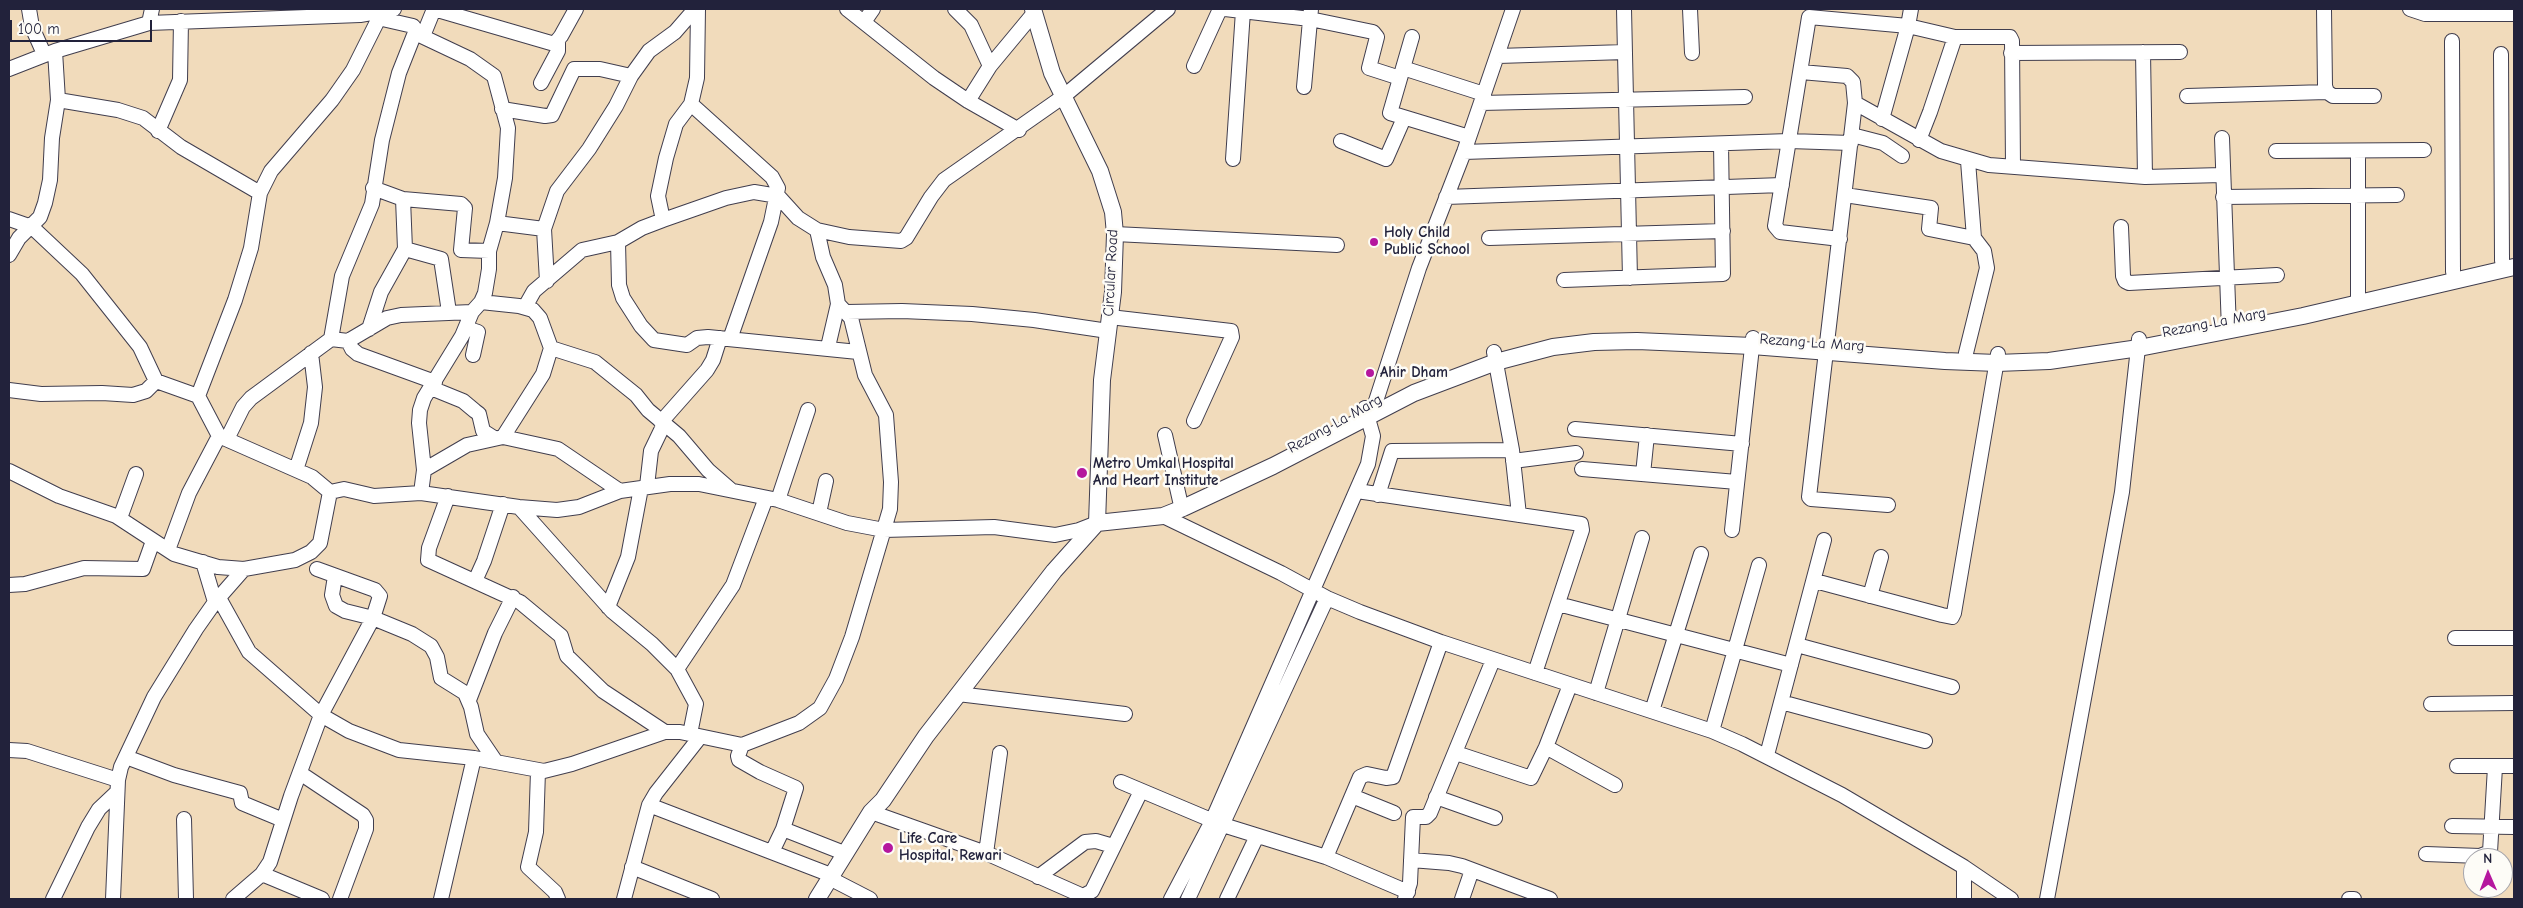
<!DOCTYPE html>
<html>
<head>
<meta charset="utf-8">
<style>
	body { margin:0 }
	#map { position:relative; width:2523px; height:908px; overflow:hidden; background:#f1dbbb; font-family:"Comic Neue",sans-serif }
	canvas { display:block }
	.frame { position:absolute; inset:0; border:10px solid #22223b; pointer-events:none }
	.north { position:absolute; left:2463px; top:848px; width:50px; height:50px; box-sizing:border-box; background:#fdfcf7; border:1px solid #a5a5ac; border-radius:50%; rotate:359deg; font-size:14px; font-weight:700; line-height:20px; text-align:center; color:#22223b }
	.north::after { content:''; display:block; margin:auto; width:18px; height:22px; background:#b5179e; clip-path:polygon(50% 0,100% 100%,50% 72%,0 100%) }
	.scale { position:absolute; left:10px; top:20px; width:142px; height:22px; box-sizing:border-box; border:2px solid #22223b; border-top:0; padding-left:6px; font-size:15px; line-height:18px; white-space:nowrap; color:#22223b; -webkit-text-stroke:4px #fdfcf7; paint-order:stroke }
</style>
</head>
<body>
<div id="map">
<canvas width="2523" height="908"></canvas>
<div class="frame"></div>
<div class="north">N</div>
<div class="scale">100 m</div>
</div>
<script>
const g = document.querySelector('canvas').getContext('2d');
g.lineJoin = 'round';
function poly(rows) {
  const path = new Path2D();
  for (const r of rows) {
    path.moveTo(r[0], r[1]);
    for (let i = 2; i < r.length; i += 2) path.lineTo(r[i], r[i + 1]);
  }
  return path;
}
function strokePath(path, color, width, dash) {
  g.strokeStyle = color;
  g.lineWidth = width;
  g.lineCap = dash ? 'butt' : 'round';
  g.setLineDash(dash || []);
  g.stroke(path);
}
function drawText(font, color, halo, rows, align = 'center') {
  g.font = font + ' "Comic Neue",sans-serif';
  g.lineWidth = 5;
  g.setLineDash([]);
  g.textBaseline = 'middle';
  g.strokeStyle = halo;
  g.fillStyle = color;
  for (const [text, x, y, turn = 0] of rows) {
    g.save();
    g.translate(x, y);
    g.rotate((+turn || 0) * Math.PI / 180);
    g.textAlign = isNaN(turn) ? turn : align;
    if (halo) g.strokeText(text, 0, 0);
    g.fillText(text, 0, 0);
    g.restore();
  }
}
const minor = poly([
	[29,9,32,27,44,54],
	[434,9,551,43,556,42,561,36,576,9],
	[847,9,934,78,968,101,1019,130],
	[955,9,971,25,990,66],
	[1225,9,1310,19,1373,32,1377,37,1369,68,1400,78],
	[1624,9,1630,278],
	[1690,9,1692,53],
	[2324,9,2325,86,2327,92,2333,96,2374,96],
	[2410,9,2425,14,2514,14],
	[864,22,873,9],
	[149,23,152,9],
	[415,33,470,59,494,76,508,128,505,178,497,223,489,251,489,269,485,293,481,302,472,312,462,336,424,398,420,410,419,423,424,470,421,493],
	[423,36,434,9],
	[1412,37,1390,113,1469,137],
	[2452,41,2453,272],
	[2143,52,2145,177],
	[2011,53,2180,52],
	[2501,54,2502,261],
	[1498,56,1625,52],
	[1194,66,1220,9],
	[1403,68,1484,94],
	[9,69,55,51,149,23,360,15,394,9],
	[1801,72,1847,76,1853,82,1855,103,1809,497,1811,499,1888,505],
	[541,83,558,51,558,40],
	[1304,87,1311,9],
	[2187,96,2327,92],
	[58,100,118,110,143,118,181,147,260,193],
	[968,101,990,66,1034,13],
	[1481,103,1745,97],
	[1855,103,1941,151,1989,165,2145,177,2222,175],
	[691,104,772,177,778,188,771,222,730,339],
	[502,109,545,116,552,115,574,69,600,69,631,76],
	[1882,119,1908,26,1911,9],
	[158,131,180,80,181,21],
	[1852,135,1883,143,1902,156],
	[2222,138,2229,330],
	[1919,140,1930,112,1955,37],
	[1341,141,1386,159,1404,118],
	[2276,151,2424,150],
	[2358,151,2358,303],
	[1464,152,1789,141,1851,143],
	[1233,159,1243,11],
	[1845,195,1931,208,1929,229,1974,238],
	[1446,197,1782,185],
	[2223,197,2397,195],
	[403,199,461,204,465,208,461,250,489,251],
	[9,219,32,227,82,274,140,347,156,381,198,396,219,436,312,477,330,492],
	[663,220,658,196,666,158,676,124,691,104,697,78,698,9],
	[497,223,544,229],
	[2121,227,2123,276,2125,281,2129,283,2277,275],
	[1115,234,1337,245],
	[1489,238,1723,231],
	[1840,239,1780,232,1775,226,1809,17,1908,26,1955,37,2010,37,2012,41,2013,167],
	[618,242,619,285,623,298,641,326,654,340,687,345,697,338,708,337,858,352],
	[405,249,441,259,449,312],
	[9,255,19,238,40,217,45,203,50,180,52,138,58,100,55,51],
	[1564,280,1723,274,1721,144],
	[547,281,544,229,557,191,589,149,616,106,631,76,649,51,675,32,695,9],
	[481,302,519,306,533,310,540,318,551,348,595,362,636,395,648,410,679,436,708,470,731,490],
	[525,307,534,291,582,250,618,242,642,228,663,220,726,198,754,192,778,196,798,218,817,230,849,237,901,241,906,238,931,197,944,180,1064,96,1168,9],
	[847,312,902,311,972,314,1034,320,1108,331],
	[1110,317,1231,331,1232,337,1194,421],
	[466,328,478,332,473,355],
	[369,329,381,292,405,249,403,199,373,188],
	[331,339,342,276,372,204,382,140,399,73,416,30,413,26,378,18],
	[348,341,352,349,358,354,435,382],
	[828,347,838,304],
	[1494,352,1512,450,1519,515],
	[1966,353,1987,268,1984,251,1974,238,1968,161],
	[431,388,463,401,475,411,479,414,483,431,494,438],
	[9,390,41,394,102,393,133,395,146,391,156,381],
	[198,396,235,300,251,248,260,193,271,171,332,100,353,70,382,12],
	[1376,401,1419,268,1464,152,1513,9],
	[661,422,707,370,713,360,720,338],
	[1575,429,1742,444],
	[1165,435,1180,501],
	[503,437,543,374,551,348],
	[227,439,243,407,251,398,331,339,348,341,387,318,401,315,472,312],
	[1513,461,1576,453],
	[1582,469,1737,482],
	[296,470,311,423,315,387,311,353],
	[424,470,467,445,503,437,558,449,620,491],
	[9,471,59,496,116,516,174,554,218,567,244,569,295,560,311,552,320,543,330,492,344,489,374,496,421,493,519,507,557,510,579,507,620,491,670,484,699,484,778,500,847,523,884,530,994,527,1055,535,1079,530,1097,523],
	[1643,474,1647,435],
	[647,486,651,451,664,424],
	[1357,491,1581,524,1582,530,1535,673],
	[1378,495,1392,451,1512,450],
	[448,496,429,548,428,560,520,602,561,636,567,656,603,691,665,732],
	[778,500,808,410],
	[519,507,612,611,652,644,677,669,696,704,690,734],
	[819,513,826,481],
	[1163,516,1281,573,1327,598,1360,612,1441,642,1712,731,1742,744,1842,795,1964,867,2011,899],
	[120,518,136,474],
	[1732,530,1753,338],
	[168,550,189,493,219,436],
	[203,562,215,602],
	[335,576,332,595,336,606,345,611,373,618,412,634,431,646,437,657,441,678,465,693,471,707,477,734,496,762],
	[475,581,484,561,503,504],
	[1815,581,1942,615,1952,617,1954,613,1998,354],
	[9,585,25,584,84,568,143,569,153,541],
	[1870,596,1881,557],
	[219,598,249,652,321,715,349,731,399,750,474,758,544,771,572,764,665,732,680,732,742,745,799,723,820,708,836,679,852,637,890,509,891,482,886,415,865,375,851,318,838,304,835,285,823,257,817,230],
	[1558,604,1791,665],
	[608,607,628,557,641,488],
	[2455,638,2514,638],
	[1797,645,1952,687],
	[677,669,733,585,766,498],
	[1596,693,1642,538],
	[958,694,1125,714],
	[469,700,495,633,513,597],
	[1781,702,1925,741],
	[2431,704,2514,703],
	[1652,711,1701,554],
	[1712,731,1759,565],
	[742,745,738,756,739,760,760,772,796,788,783,829,844,853],
	[1546,747,1615,785],
	[9,750,27,751,118,780],
	[1456,753,1531,778,1546,747,1570,685],
	[1767,755,1824,540],
	[126,757,174,775,240,793,242,803,283,820],
	[2457,766,2514,766],
	[538,771,536,832,528,867,555,892,558,899],
	[300,773,363,815,366,820,366,829,340,899],
	[1121,782,1223,825,1326,857,1408,892],
	[1352,796,1394,813],
	[1436,797,1495,818],
	[649,805,831,875],
	[871,812,986,853,1083,896,1092,891,1141,791],
	[184,819,186,899],
	[2452,826,2514,827],
	[772,852,783,829],
	[986,853,1000,753],
	[2426,854,2480,856,2490,852,2495,767],
	[1326,857,1360,777,1367,774,1386,778,1393,777,1441,642],
	[1411,860,1449,863,1462,866,1550,899],
	[632,867,712,899],
	[1964,867,1964,899],
	[262,874,322,899],
	[1038,877,1085,842,1096,841,1113,846],
	[837,882,870,899],
	[53,899,88,827,99,809,117,792],
	[113,899,118,780,121,767,154,697,196,629,215,602,244,569],
	[233,899,262,874,270,862,291,796,321,715,373,618,380,596,375,590,317,569],
	[441,899,474,758],
	[624,899,649,805,656,793,700,737],
	[1171,899,1212,821,1368,464,1373,436,1365,408],
	[1188,899,1327,598],
	[1227,899,1257,836],
	[1405,899,1410,883,1413,817,1426,817,1430,813,1493,660],
	[1462,899,1472,870],
	[2047,899,2122,492,2139,339],
	[2349,899,2354,899]
]);
const major = poly([
	[1033,9,1052,73,1100,171,1113,212,1115,234,1113,292,1102,380,1097,523],
	[1097,523,1163,516,1183,508,1273,466,1414,393,1496,362,1553,347,1594,342,1637,341,1752,346,1945,361,1997,363,2049,361,2139,348,2303,316,2514,267],
	[817,899,871,812,883,800,926,736,1054,571,1097,523]
]);
strokePath(minor, '#413e4e', 16);
strokePath(major, '#413e4e', 18);
strokePath(minor, '#fff', 14);
strokePath(major, '#fff', 16);
for (const [x, y, r, color] of [
	[1374,242,5,"#b5179e"],
	[1370,373,5,"#b5179e"],
	[1082,473,6,"#b5179e"],
	[888,848,6,"#b5179e"]
]) {
  const dot = new Path2D();
  dot.arc(x, y, r, 0, 2 * Math.PI);
  g.fillStyle = color;
  g.fill(dot);
  strokePath(dot, '#fdfcf7', 2);
}
drawText('bold 15px', '#22223b', '#fdfcf7', [
	["Holy Child",1384,233],
	["Public School",1384,250],
	["Ahir Dham",1380,373],
	["Metro Umkal Hospital",1093,464],
	["And Heart Institute",1093,481],
	["Life Care",899,839],
	["Hospital, Rewari",899,856]
], 'left');
drawText('15px', '#22223b', '#fdfcf7', [
	["Circular Road",1111,273,-87],
	["Rezang La Marg",2214,323,-11],
	["Rezang La Marg",1812,343,4],
	["Rezang La Marg",1335,424,-29]
]);
</script>
</body>
</html>
